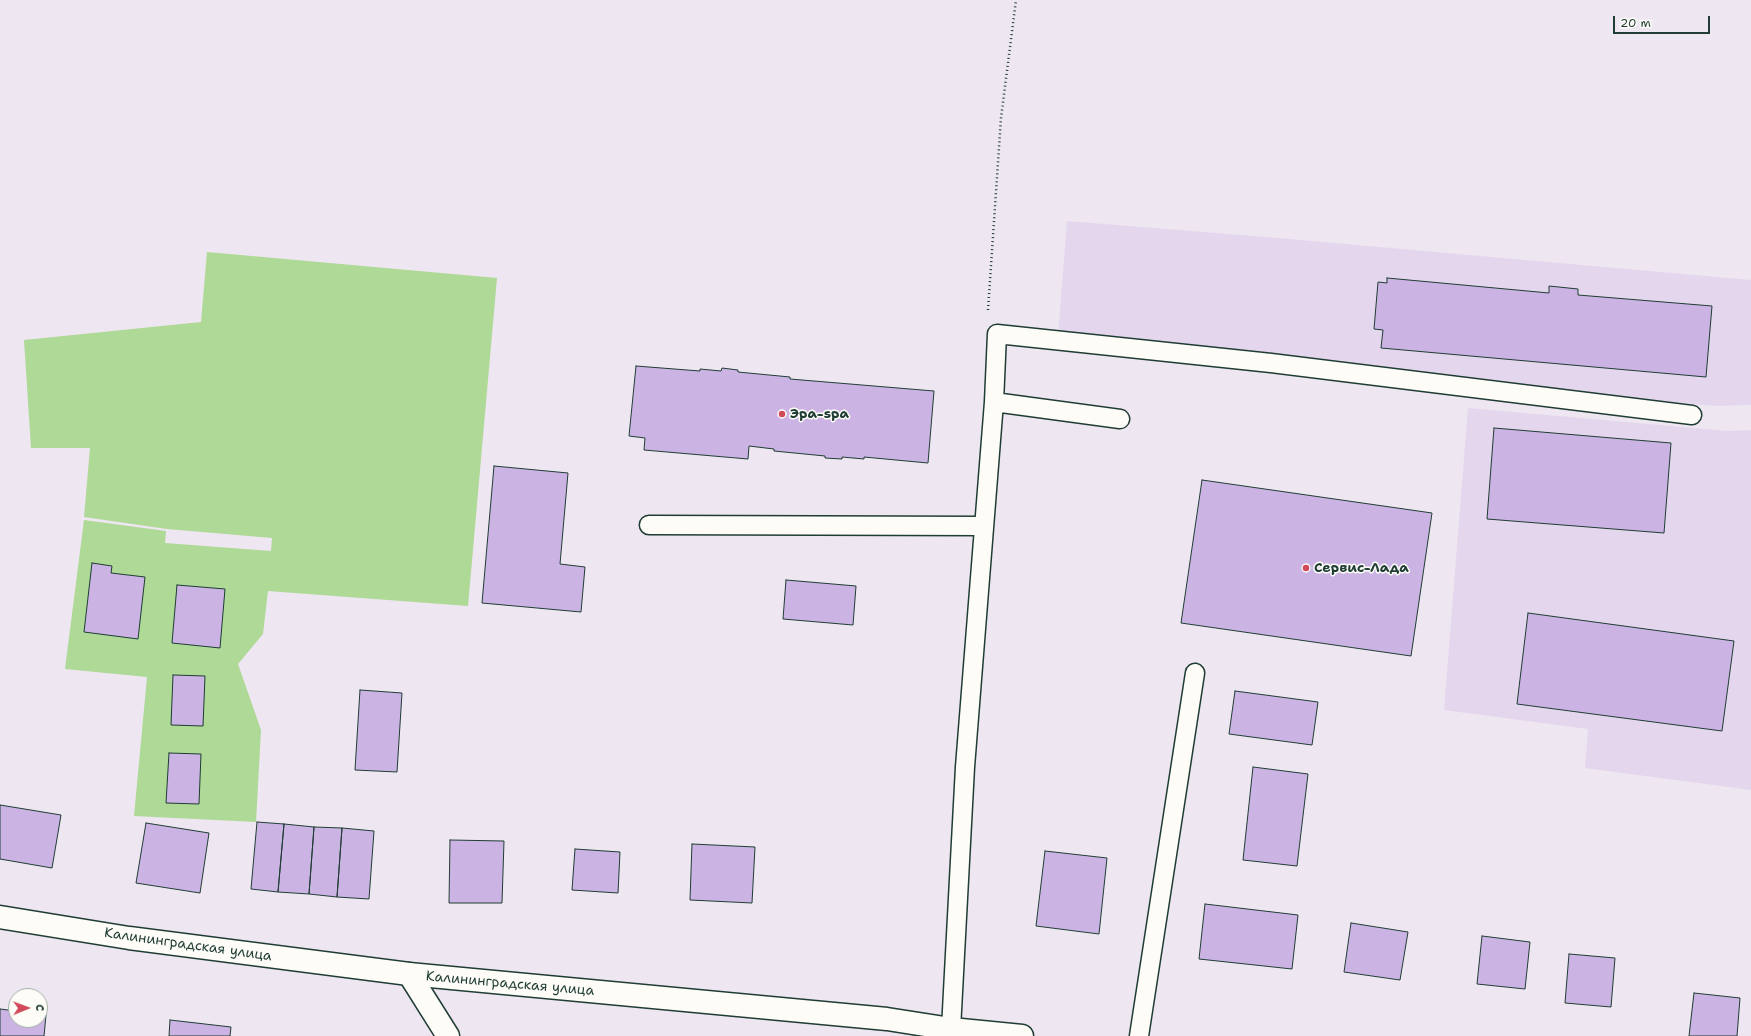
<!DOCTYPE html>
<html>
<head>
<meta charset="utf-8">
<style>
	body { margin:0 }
	#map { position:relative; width:1751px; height:1036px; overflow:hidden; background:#eee6f1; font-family:"Shantell Sans",sans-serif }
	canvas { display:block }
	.north { position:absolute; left:8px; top:988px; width:40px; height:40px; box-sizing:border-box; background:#fdfcf7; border:1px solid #a4b0a9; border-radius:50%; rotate:89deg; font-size:11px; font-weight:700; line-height:16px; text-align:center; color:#1f3d34 }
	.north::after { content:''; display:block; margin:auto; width:14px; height:18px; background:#d1495b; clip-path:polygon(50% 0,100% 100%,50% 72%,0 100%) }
	.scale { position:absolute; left:1613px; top:16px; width:97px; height:18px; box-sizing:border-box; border:2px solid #1f3d34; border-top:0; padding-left:5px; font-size:12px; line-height:14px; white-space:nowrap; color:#1f3d34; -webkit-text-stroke:3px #fdfcf7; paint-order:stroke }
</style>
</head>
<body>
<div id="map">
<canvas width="1751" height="1036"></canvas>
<div class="north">С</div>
<div class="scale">20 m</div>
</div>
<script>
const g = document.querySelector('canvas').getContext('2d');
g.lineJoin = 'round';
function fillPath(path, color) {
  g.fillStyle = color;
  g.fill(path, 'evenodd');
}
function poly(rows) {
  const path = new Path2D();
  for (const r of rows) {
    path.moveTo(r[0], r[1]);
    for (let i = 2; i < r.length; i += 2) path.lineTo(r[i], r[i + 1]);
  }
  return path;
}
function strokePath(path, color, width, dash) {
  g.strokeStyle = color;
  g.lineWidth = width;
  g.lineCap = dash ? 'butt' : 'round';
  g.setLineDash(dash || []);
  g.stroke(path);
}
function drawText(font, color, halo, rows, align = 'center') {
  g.font = font + ' "Shantell Sans",sans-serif';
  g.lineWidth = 3;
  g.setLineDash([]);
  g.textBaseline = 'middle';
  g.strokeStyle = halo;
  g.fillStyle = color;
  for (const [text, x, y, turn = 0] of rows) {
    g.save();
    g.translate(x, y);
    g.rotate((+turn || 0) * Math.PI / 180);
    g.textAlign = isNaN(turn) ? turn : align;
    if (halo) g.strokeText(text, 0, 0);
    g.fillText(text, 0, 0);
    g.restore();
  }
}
fillPath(poly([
	[1067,221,1278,238,1751,280,1751,405,1715,406,1057,348],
	[1468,408,1728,431,1751,430,1751,790,1585,768,1588,729,1444,710]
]), '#e4d7ed');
fillPath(poly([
	[207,252,497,278,468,606,268,591,263,634,238,664,261,730,256,822,134,816,147,677,65,669,84,520,166,531,165,543,271,551,272,538,167,529,84,517,90,448,31,448,24,340,201,322]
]), '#aed996');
const building = poly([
	[1387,278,1549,293,1549,286,1578,289,1578,295,1712,306,1706,377,1381,348,1383,330,1374,329,1378,282,1387,283,1387,278],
	[636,366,700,371,700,369,721,371,722,368,738,370,738,372,790,377,790,379,934,391,928,463,864,457,864,459,842,457,842,459,825,458,825,456,774,451,774,449,749,446,748,459,644,450,645,438,629,436,636,366],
	[1494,428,1671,443,1664,533,1487,519,1494,428],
	[494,466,568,473,560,564,585,567,581,612,482,603,494,466],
	[1202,480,1432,513,1411,656,1181,623,1202,480],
	[92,563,112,566,111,573,145,577,138,639,84,632,92,563],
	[786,580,856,586,853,625,783,619,786,580],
	[177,585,225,589,220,648,172,643,177,585],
	[1528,613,1734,641,1722,731,1517,704,1528,613],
	[173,675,205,676,203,726,171,725,173,675],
	[360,690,402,693,397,772,355,770,360,690],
	[1235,691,1318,702,1312,745,1229,734,1235,691],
	[169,753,201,754,199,804,166,803,169,753],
	[1253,767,1308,774,1297,866,1243,860,1253,767],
	[0,805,61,815,52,868,0,859,0,805],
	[257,822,284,824,278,892,251,889,257,822],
	[146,823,209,833,200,893,136,883,146,823],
	[284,824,314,827,309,894,278,892,284,824],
	[314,827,342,828,337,897,309,894,314,827],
	[342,828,374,831,369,899,337,897,342,828],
	[450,840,504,841,502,903,449,903,450,840],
	[692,844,755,847,752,903,690,900,692,844],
	[575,849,620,852,618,893,572,890,575,849],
	[1045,851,1107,858,1099,934,1036,926,1045,851],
	[1205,904,1298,915,1292,969,1199,959,1205,904],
	[1351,923,1408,932,1400,980,1344,972,1351,923],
	[1482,936,1530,942,1525,989,1477,984,1482,936],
	[1569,954,1615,958,1611,1007,1565,1003,1569,954],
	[1694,993,1740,998,1737,1036,1689,1036,1694,993],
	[0,1009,16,1011,16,1020,40,1020,40,1014,46,1015,44,1036,0,1036,0,1009],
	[170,1020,231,1027,230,1036,169,1036,170,1020]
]);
fillPath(building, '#cbb4e3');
strokePath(building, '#1f3d34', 1);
const service = poly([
	[994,402,1120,419],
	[649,525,984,526],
	[951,1029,965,767,994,402,997,334,1271,363,1692,415],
	[1139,1036,1195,673]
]);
const minor = poly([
	[409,974,448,1036]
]);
const tertiary = poly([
	[0,917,129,938,409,974,887,1019,951,1029,1022,1036]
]);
strokePath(service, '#1f3d34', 21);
strokePath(minor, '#1f3d34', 25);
strokePath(tertiary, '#1f3d34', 25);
strokePath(poly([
	[988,310,1001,118,1016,0]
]), '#1f3d34', 2.5, [1, 3]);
strokePath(service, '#fdfcf7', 18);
strokePath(minor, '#fdfcf7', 22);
strokePath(tertiary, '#fdfcf7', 22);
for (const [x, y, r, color] of [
	[782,414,4,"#d1495b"],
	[1306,568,4,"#d1495b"]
]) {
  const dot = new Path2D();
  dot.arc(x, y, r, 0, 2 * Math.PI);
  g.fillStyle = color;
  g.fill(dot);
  strokePath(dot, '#fdfcf7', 1.5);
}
drawText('bold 14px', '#1f3d34', '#fdfcf7', [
	["Эра-spa",790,414],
	["Сервис-Лада",1314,568]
], 'left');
drawText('14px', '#1f3d34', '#fdfcf7', [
	["Калининградская улица",188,945,8],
	["Калининградская улица",510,984,5]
]);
</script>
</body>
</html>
